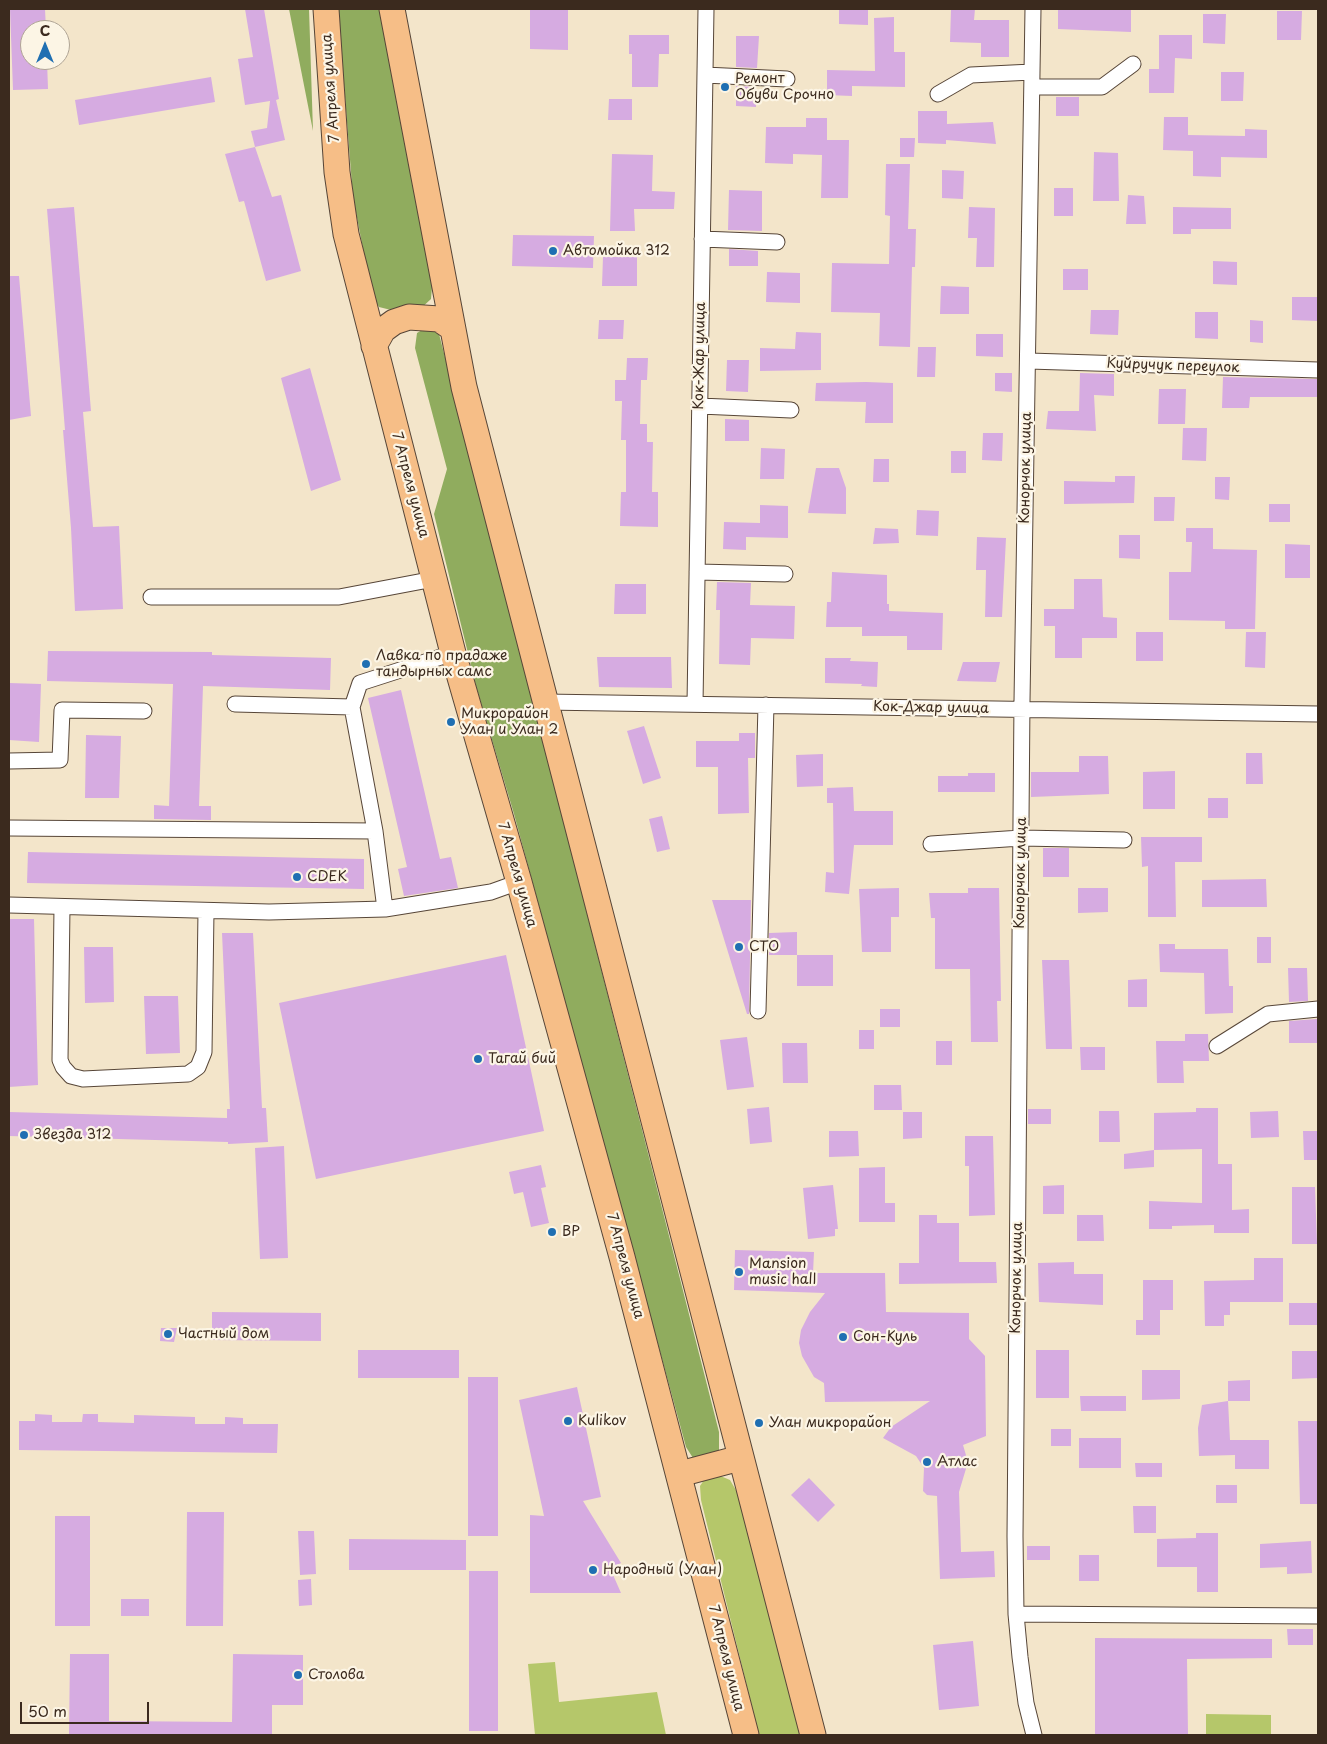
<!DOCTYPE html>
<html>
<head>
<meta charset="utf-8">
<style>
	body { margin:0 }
	#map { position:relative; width:1327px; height:1744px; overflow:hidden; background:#f3e5ca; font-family:"Playpen Sans",sans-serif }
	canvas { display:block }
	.frame { position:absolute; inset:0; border:10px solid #3b2a1e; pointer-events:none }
	.north { position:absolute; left:20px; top:20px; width:50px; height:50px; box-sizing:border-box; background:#fcf5e5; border:1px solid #afa495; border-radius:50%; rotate:0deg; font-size:14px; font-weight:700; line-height:20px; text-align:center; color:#3b2a1e }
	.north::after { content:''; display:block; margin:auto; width:18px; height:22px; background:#1f6fb2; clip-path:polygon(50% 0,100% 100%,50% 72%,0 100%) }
	.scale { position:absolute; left:20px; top:1702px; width:129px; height:22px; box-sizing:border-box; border:2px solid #3b2a1e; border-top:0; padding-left:6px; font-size:15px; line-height:18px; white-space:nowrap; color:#3b2a1e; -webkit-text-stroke:4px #fcf5e5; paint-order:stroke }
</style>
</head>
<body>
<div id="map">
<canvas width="1327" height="1744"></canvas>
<div class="frame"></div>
<div class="north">С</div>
<div class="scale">50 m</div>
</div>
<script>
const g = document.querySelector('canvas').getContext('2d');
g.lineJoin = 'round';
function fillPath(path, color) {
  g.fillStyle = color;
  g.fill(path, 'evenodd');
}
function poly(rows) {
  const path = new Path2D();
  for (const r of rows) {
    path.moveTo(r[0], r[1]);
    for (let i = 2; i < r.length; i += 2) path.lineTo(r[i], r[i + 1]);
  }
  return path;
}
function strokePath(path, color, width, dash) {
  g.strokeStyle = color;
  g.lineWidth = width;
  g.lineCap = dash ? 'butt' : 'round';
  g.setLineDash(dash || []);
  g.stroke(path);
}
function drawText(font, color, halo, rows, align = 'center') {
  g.font = font + ' "Playpen Sans",sans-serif';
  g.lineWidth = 4.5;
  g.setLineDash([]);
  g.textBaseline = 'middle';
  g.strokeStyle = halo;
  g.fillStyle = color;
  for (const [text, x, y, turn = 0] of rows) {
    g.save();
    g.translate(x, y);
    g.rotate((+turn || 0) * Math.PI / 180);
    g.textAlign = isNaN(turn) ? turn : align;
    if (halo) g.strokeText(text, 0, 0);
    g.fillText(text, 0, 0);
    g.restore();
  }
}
fillPath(poly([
	[718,1475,730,1480,737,1492,800,1735,759,1735,701,1500,700,1486,706,1477],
	[555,1662,559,1702,657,1692,666,1735,535,1735,528,1664],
	[1206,1714,1271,1715,1271,1735,1206,1735]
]), '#b5c76a');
fillPath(poly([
	[289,9,309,9,313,131],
	[338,9,381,9,432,287,431,299,418,311,395,311,379,307,372,295,353,197],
	[427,327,439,334,459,411,719,1432,719,1452,693,1458,686,1447,514,814,476,686,434,514,447,469,415,348,417,333]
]), '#90ac5e');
fillPath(poly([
	[10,9,45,9,46,30,30,30,30,60,47,60,48,89,13,90],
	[245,9,264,9,279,99,276,100,285,140,255,147,251,131,267,128,270,101,245,105,238,59,253,57],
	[530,9,568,9,568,50,530,49],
	[839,9,868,9,868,25,839,24],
	[951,9,975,9,974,20,1009,20,1009,57,981,57,981,43,950,42],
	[1058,9,1131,10,1131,32,1058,29],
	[1277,11,1302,11,1301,40,1277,40],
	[1203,14,1226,14,1225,44,1203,43],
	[894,17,894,52,905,52,905,87,852,86,852,96,827,95,827,70,875,71,874,18],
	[629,35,669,35,669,54,659,54,658,87,632,87,632,54,629,54],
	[1159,35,1192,35,1192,59,1175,58,1174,93,1149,93,1149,69,1159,69],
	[736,36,759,36,757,68,736,67],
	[1221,72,1244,72,1243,101,1221,101],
	[211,77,215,102,79,125,75,100],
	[736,86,756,87,756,107,736,106],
	[1056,97,1079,97,1079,116,1056,116],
	[609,99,632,99,632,120,608,120],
	[918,111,947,111,947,124,993,122,996,144,946,140,946,144,918,143],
	[1164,117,1188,117,1188,135,1245,136,1245,129,1267,130,1267,158,1221,157,1221,177,1193,176,1193,151,1163,150],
	[806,118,827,118,827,140,849,140,848,198,821,198,822,155,793,154,793,164,765,163,766,127,806,127],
	[900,138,915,138,914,157,900,157],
	[255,147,272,197,281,195,301,271,266,281,244,201,239,202,225,154],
	[1094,152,1118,153,1119,201,1093,201],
	[612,154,653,155,652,191,675,192,674,209,634,209,635,231,610,231],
	[886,164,910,164,908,229,916,229,915,267,912,267,910,347,879,346,880,313,831,312,832,263,889,264,890,216,885,215],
	[942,170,964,171,963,199,942,198],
	[1054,188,1073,188,1073,216,1054,216],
	[729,190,762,191,762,231,728,230],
	[1128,195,1144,196,1146,224,1126,224],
	[74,207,91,411,83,412,93,527,119,526,123,609,75,611,71,528,63,430,65,430,47,209],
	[969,207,995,208,994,267,976,267,977,238,968,238],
	[1173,207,1231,208,1231,229,1191,229,1191,234,1173,234],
	[513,235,594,236,593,268,512,266],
	[729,249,758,251,758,266,729,266],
	[603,257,637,257,637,286,602,286],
	[1213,261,1237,262,1237,285,1213,284],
	[1063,269,1088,269,1088,290,1063,290],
	[767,272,800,273,800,303,766,302],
	[9,276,19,276,31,416,9,420],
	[941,286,969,287,969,314,940,314],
	[1292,297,1318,297,1318,321,1292,320],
	[1091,310,1119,310,1118,335,1090,334],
	[1195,312,1218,312,1218,339,1195,338],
	[599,320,624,320,623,339,598,339],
	[1250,320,1263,321,1263,343,1250,342],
	[796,332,821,333,821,370,760,371,760,348,795,349],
	[976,334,1003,334,1003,357,976,356],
	[918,347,936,347,935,377,917,377],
	[627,358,648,358,647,380,641,380,640,424,647,424,647,442,653,442,652,492,658,492,658,527,620,526,621,492,626,492,626,440,621,440,622,401,615,401,615,380,626,380],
	[727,360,749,360,748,392,726,391],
	[310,368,341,480,311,491,281,378],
	[995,373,1012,373,1012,392,995,391],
	[1080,373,1114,374,1114,396,1094,395,1096,431,1046,429,1048,411,1079,411],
	[1223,377,1318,379,1318,397,1250,397,1249,408,1222,408],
	[866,382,893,383,893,423,865,423,866,402,815,401,816,383],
	[1159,389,1186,389,1185,424,1158,424],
	[725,419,749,420,749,441,725,441],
	[1183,428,1207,428,1206,461,1182,460],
	[983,433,1003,433,1002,461,982,460],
	[761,448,785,449,784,479,760,479],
	[951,451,966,451,966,473,951,473],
	[874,459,889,459,889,482,873,482],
	[816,468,839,468,846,488,846,514,808,513],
	[1115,476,1135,476,1134,503,1064,504,1064,481,1115,482],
	[1215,477,1230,477,1229,500,1215,499],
	[1154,497,1175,497,1174,521,1154,521],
	[1269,504,1290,504,1290,522,1269,522],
	[760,505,788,506,788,538,746,537,746,550,723,549,724,522,760,523],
	[917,510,939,511,938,536,916,535],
	[875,528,898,529,899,543,873,544],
	[1186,528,1213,528,1213,549,1257,550,1255,629,1225,629,1225,621,1169,620,1169,572,1191,572,1192,542,1186,542],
	[1119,535,1140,535,1140,559,1119,558],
	[977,537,1006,538,1002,617,985,617,986,570,976,570],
	[1285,544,1310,545,1310,578,1285,578],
	[832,572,887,575,887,604,889,604,889,611,943,613,942,650,907,650,907,636,862,636,862,627,826,627,827,602,831,602],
	[1074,579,1102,579,1103,617,1117,618,1117,638,1082,638,1082,658,1055,658,1055,626,1044,626,1044,609,1074,609],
	[717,582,751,583,750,605,795,606,794,639,751,638,750,665,719,664,720,610,716,610],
	[615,584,646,584,646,614,614,614],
	[1136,632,1163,632,1163,661,1136,661],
	[1246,632,1266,632,1265,668,1245,667],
	[48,651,212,652,212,655,331,658,330,690,203,686,199,806,211,806,211,820,154,819,154,805,169,806,173,684,47,681],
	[597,657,671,657,672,688,599,687],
	[825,658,851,658,850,661,878,662,877,687,861,686,862,684,825,683],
	[963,662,1000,662,996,682,957,681],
	[9,683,41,684,39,742,9,740],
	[401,690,440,859,451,857,458,888,404,896,398,869,407,867,368,698],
	[644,726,661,778,643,784,627,731],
	[739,733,755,733,755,758,748,758,749,813,718,814,718,767,696,767,696,741,739,741],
	[86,735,121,736,119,798,85,798],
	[1246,753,1262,753,1263,784,1246,784],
	[823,754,823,786,797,787,796,755],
	[1079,756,1108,756,1109,794,1031,797,1031,772,1079,772],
	[1175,771,1175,809,1143,809,1143,772],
	[968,773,995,773,995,792,938,792,938,776,968,776],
	[853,787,854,811,893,811,893,845,854,845,849,894,825,892,826,872,834,873,833,803,827,803,827,788],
	[1208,798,1228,798,1228,818,1208,818],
	[662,816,670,849,657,852,649,819],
	[1141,837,1202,837,1202,862,1175,862,1176,917,1148,917,1148,866,1142,867],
	[1043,848,1069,848,1069,877,1043,877],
	[28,852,364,859,364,889,27,883],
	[1266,879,1267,907,1202,907,1202,880],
	[899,888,899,917,891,917,891,952,862,952,859,889],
	[968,888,999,888,1001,1001,997,1001,998,1042,971,1042,970,969,935,969,935,918,931,918,929,893,968,893],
	[1078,888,1108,888,1108,912,1078,913],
	[712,900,751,900,749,1014,747,1014],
	[9,919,34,919,38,1085,9,1087],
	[797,932,797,955,769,955,769,933],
	[222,933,253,933,262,1108,266,1108,268,1142,228,1144,228,1142,9,1136,9,1112,227,1118,227,1109,230,1109],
	[1257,937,1271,937,1271,963,1257,963],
	[1159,944,1175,944,1175,949,1228,949,1229,986,1233,986,1233,1013,1205,1014,1204,973,1160,972],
	[84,947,113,947,114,1002,85,1003],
	[506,955,544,1131,316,1179,279,1003],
	[797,955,833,955,833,986,797,986],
	[1042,960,1069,960,1072,1049,1046,1049],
	[1288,968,1307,968,1308,1001,1289,1002],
	[1147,979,1147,1007,1128,1007,1128,980],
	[144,996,178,996,180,1053,146,1054],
	[880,1009,900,1009,900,1027,880,1027],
	[1317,1019,1317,1043,1289,1043,1289,1021],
	[859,1030,874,1030,874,1049,859,1049],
	[1185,1034,1208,1034,1209,1061,1183,1061,1184,1083,1157,1083,1156,1041,1185,1041],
	[747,1037,754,1087,727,1090,720,1040],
	[936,1041,952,1041,952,1065,936,1065],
	[782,1043,807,1043,808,1083,783,1083],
	[1080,1047,1105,1047,1105,1070,1081,1070],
	[874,1085,901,1085,902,1110,874,1110],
	[769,1107,772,1142,750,1144,747,1109],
	[1196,1108,1218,1108,1218,1164,1232,1164,1232,1210,1249,1209,1249,1233,1214,1233,1214,1225,1172,1226,1172,1229,1149,1229,1149,1201,1202,1203,1202,1149,1154,1150,1154,1113,1196,1112],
	[1028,1109,1051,1109,1051,1124,1028,1124],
	[1099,1111,1119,1111,1120,1142,1099,1142],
	[1278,1111,1279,1137,1251,1138,1250,1112],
	[903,1112,922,1112,922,1138,903,1139],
	[829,1131,858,1131,859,1156,829,1157],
	[1303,1131,1318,1131,1318,1160,1304,1160],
	[965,1136,993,1136,995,1215,969,1216,969,1166,965,1166],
	[284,1146,288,1258,260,1259,255,1148],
	[1154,1150,1154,1167,1124,1169,1124,1154],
	[541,1165,546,1187,541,1188,549,1223,531,1227,523,1192,514,1194,509,1172],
	[885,1167,885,1203,895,1203,895,1222,859,1222,859,1168],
	[833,1185,838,1229,835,1229,835,1236,808,1239,803,1188],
	[1064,1185,1064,1214,1043,1214,1043,1186],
	[1292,1187,1315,1187,1317,1244,1292,1244],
	[919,1215,937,1215,937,1223,959,1223,959,1262,996,1262,997,1283,899,1284,899,1263,919,1263],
	[1077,1215,1103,1215,1104,1241,1077,1241],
	[735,1250,814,1252,813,1273,885,1273,886,1312,969,1313,969,1339,985,1356,986,1436,963,1445,968,1462,959,1492,961,1552,994,1551,995,1577,940,1579,937,1496,927,1495,923,1491,924,1468,916,1456,883,1438,891,1427,930,1401,825,1402,824,1383,814,1377,802,1356,799,1343,801,1330,810,1312,825,1293,734,1290],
	[1254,1258,1283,1258,1283,1302,1230,1302,1230,1315,1224,1315,1224,1326,1205,1326,1204,1281,1254,1280],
	[1074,1262,1074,1274,1103,1274,1103,1305,1039,1302,1038,1263],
	[1143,1280,1173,1280,1173,1310,1160,1310,1160,1335,1136,1335,1136,1320,1143,1320],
	[1289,1303,1318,1303,1318,1325,1289,1325],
	[212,1312,321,1313,321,1341,212,1340],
	[161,1328,177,1328,174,1342,160,1341],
	[358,1350,459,1350,459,1378,358,1378],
	[1036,1350,1069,1350,1069,1398,1036,1398],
	[1292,1351,1318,1351,1318,1378,1292,1379],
	[1142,1370,1180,1370,1180,1399,1142,1400],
	[468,1377,498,1377,498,1536,468,1536],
	[1250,1380,1250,1401,1228,1401,1228,1381],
	[577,1387,601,1497,583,1501,621,1563,610,1568,621,1593,530,1593,530,1515,544,1516,519,1400],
	[1080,1396,1126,1396,1126,1411,1081,1411],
	[1228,1401,1230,1440,1269,1440,1269,1469,1235,1469,1235,1455,1199,1456,1198,1428,1202,1405],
	[35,1414,52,1415,52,1422,82,1422,83,1414,98,1414,98,1422,134,1423,134,1415,195,1417,195,1424,225,1424,225,1417,243,1418,243,1424,278,1424,277,1453,19,1450,19,1421,35,1421],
	[1298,1421,1318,1421,1318,1504,1300,1504],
	[1051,1429,1071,1429,1071,1446,1051,1446],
	[1079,1438,1121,1438,1121,1468,1079,1468],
	[1135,1463,1162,1463,1162,1477,1136,1477],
	[809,1478,835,1505,818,1522,791,1495],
	[1216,1485,1237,1485,1237,1503,1216,1503],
	[1133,1506,1156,1506,1156,1533,1134,1533],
	[187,1512,224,1512,223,1626,186,1626],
	[55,1516,90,1516,90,1626,55,1626],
	[298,1531,314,1531,316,1574,300,1575],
	[1196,1533,1218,1533,1218,1592,1197,1592,1197,1567,1157,1567,1157,1539,1196,1538],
	[349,1539,466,1540,466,1570,349,1570],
	[1311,1541,1312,1573,1287,1574,1287,1567,1260,1568,1260,1544],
	[1027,1546,1050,1546,1050,1560,1027,1560],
	[1079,1555,1099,1555,1099,1581,1079,1581],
	[469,1571,498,1571,498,1731,469,1731],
	[311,1579,312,1605,299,1606,298,1580],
	[121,1599,149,1599,149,1616,121,1616],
	[1287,1629,1313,1629,1313,1645,1288,1645],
	[1095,1638,1272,1639,1272,1658,1187,1659,1188,1735,1095,1735],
	[973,1641,979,1706,939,1710,933,1645],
	[70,1654,109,1654,109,1721,232,1722,233,1654,303,1655,303,1705,272,1705,272,1735,69,1735]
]), '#d6abe1');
const minor = poly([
	[1033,9,1022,701,1015,1536,1016,1614,1020,1657,1026,1703,1034,1735],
	[705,75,787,79],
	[1032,87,1102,87,1133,64],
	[938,94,971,75,1032,72],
	[702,239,777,242],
	[1029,361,1318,370],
	[700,406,791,410],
	[697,572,785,574],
	[151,597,339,597,434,579],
	[544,702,1318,714],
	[235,704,352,707],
	[695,704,706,9],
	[9,761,60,760,62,710,144,711],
	[9,828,375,831],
	[931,844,1021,838,1124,840],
	[9,905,269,912,385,909,491,892,519,882],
	[62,907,60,1060,63,1067,71,1076,83,1079,188,1074,198,1067,204,1052,206,911],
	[385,909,375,831,352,707,360,683,453,653],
	[758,1011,766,705],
	[1217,1046,1268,1014,1318,1009],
	[1016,1614,1318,1616]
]);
const primary = poly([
	[326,9,337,172,346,234,453,653,519,882,622,1257,746,1735],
	[392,9,464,387,813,1735],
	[374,346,383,330,394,322,409,317,439,319,452,328],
	[680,1474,740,1458]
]);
strokePath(minor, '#574638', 17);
strokePath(primary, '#574638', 27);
strokePath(minor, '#fff', 15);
strokePath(primary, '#f6be87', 25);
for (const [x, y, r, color] of [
	[725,87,5,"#1f6fb2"],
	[553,251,5,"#1f6fb2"],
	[366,664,5,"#1f6fb2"],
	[451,722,5,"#1f6fb2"],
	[297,877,5,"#1f6fb2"],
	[739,947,5,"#1f6fb2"],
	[478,1059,5,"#1f6fb2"],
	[24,1135,5,"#1f6fb2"],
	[552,1232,5,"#1f6fb2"],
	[739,1272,5,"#1f6fb2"],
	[168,1334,5,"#1f6fb2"],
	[843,1337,5,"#1f6fb2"],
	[568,1421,5,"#1f6fb2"],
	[759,1423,5,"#1f6fb2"],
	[927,1462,5,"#1f6fb2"],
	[593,1570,5,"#1f6fb2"],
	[298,1675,5,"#1f6fb2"]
]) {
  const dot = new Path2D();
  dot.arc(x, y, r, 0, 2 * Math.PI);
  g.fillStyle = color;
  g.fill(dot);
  strokePath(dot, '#fcf5e5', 2);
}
drawText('14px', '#3b2a1e', '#fcf5e5', [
	["Ремонт",735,79],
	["Обуви Срочно",735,95],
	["Автомойка 312",563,251],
	["Лавка по прадаже",376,656],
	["тандырных самс",376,672],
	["Микрорайон",461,714],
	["Улан и Улан 2",461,730],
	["CDEK",307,877],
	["СТО",749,947],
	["Тагай бий",488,1059],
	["Звезда 312",34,1135],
	["BP",562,1232],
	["Mansion",749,1264],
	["music hall",749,1280],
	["Частный дом",178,1334],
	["Сон-Куль",853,1337],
	["Kulikov",578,1421],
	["Улан микрорайон",769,1423],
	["Атлас",937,1462],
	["Народный (Улан)",603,1570],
	["Столова",308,1675]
], 'left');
drawText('14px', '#3b2a1e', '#fcf5e5', [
	["7 Апреля улица",331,88,-94],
	["Кок-Жар улица",700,356,-89],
	["Куйручук переулок",1173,366,2],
	["Конорчок улица",1026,468,-89],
	["7 Апреля улица",410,485,75],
	["Кок-Джар улица",931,708,1],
	["Конорчок улица",1021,873,-89],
	["7 Апреля улица",517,875,74],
	["7 Апреля улица",625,1266,75],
	["Конорчок улица",1017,1278,-89],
	["7 Апреля улица",726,1658,76]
]);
</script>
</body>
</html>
